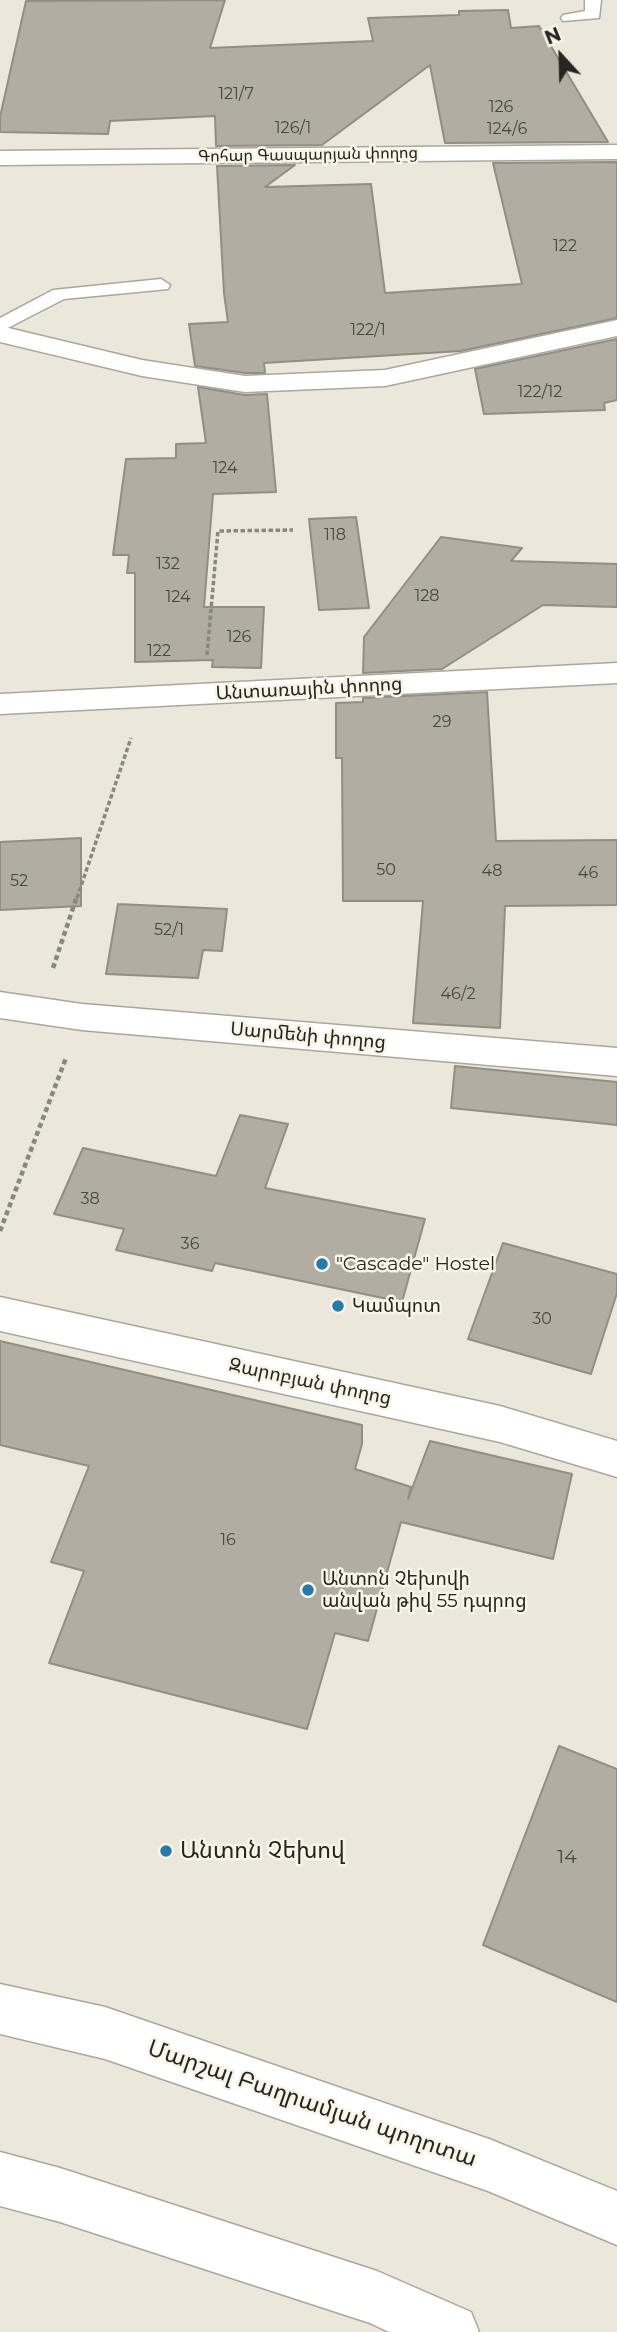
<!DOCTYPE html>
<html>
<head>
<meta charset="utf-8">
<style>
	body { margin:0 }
	#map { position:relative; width:617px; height:2332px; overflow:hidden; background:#ebe7db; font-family:Montserrat,sans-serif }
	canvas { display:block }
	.north { position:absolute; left:526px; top:21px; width:70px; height:70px; -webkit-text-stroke:5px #f8f4e8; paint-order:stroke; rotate:338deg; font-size:19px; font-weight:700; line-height:28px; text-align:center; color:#262521 }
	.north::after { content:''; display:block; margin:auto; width:24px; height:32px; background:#262521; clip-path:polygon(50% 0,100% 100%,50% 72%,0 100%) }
</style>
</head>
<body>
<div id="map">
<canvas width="617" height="2332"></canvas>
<div class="north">N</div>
</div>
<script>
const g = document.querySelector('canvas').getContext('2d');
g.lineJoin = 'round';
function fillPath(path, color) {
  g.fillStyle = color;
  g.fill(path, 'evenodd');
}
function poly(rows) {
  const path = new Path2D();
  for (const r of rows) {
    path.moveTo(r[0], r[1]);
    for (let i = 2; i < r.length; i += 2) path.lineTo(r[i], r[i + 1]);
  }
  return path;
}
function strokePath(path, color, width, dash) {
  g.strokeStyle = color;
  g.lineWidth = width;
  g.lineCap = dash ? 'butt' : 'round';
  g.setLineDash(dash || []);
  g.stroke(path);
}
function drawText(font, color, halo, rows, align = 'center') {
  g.font = font + ' Montserrat,"Noto Sans Armenian",sans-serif';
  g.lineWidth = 5;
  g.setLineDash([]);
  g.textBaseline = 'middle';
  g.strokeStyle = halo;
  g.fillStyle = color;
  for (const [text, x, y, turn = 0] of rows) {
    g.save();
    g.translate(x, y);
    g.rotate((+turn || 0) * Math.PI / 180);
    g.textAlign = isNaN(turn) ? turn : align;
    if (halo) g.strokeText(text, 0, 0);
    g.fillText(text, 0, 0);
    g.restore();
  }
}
const building = poly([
	[225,0,210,48,373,41,368,18,459,15,459,11,508,10,511,28,539,26,608,142,445,143,430,65,322,145,216,146,215,116,110,121,108,134,0,132,0,117,26,1,225,0],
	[617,162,617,318,461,351,264,363,265,373,245,373,195,366,189,324,228,322,224,293,217,166,295,165,265,187,371,184,385,293,522,284,493,163,617,162],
	[617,339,617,400,604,403,605,410,484,414,475,369,617,339],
	[198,387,245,395,267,394,276,492,213,494,204,607,264,607,261,668,212,667,213,660,135,662,135,573,127,573,129,555,113,555,126,459,176,458,176,444,206,443,198,387],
	[356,517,369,608,319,610,309,519,356,517],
	[441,537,522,548,511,561,617,564,617,607,543,605,442,669,363,673,364,637,441,537],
	[487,692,496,841,617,840,617,905,505,906,500,1028,413,1023,423,901,343,901,342,758,336,758,336,703,363,702,363,698,487,692],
	[81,838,81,906,0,910,0,842,81,838],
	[118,904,227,909,222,951,203,950,198,978,106,974,118,904],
	[455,1066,617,1082,617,1125,451,1108,455,1066],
	[240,1115,288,1124,265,1188,425,1219,402,1302,215,1263,212,1271,116,1250,124,1229,54,1214,83,1148,216,1176,240,1115],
	[503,1243,617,1274,617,1293,591,1374,468,1339,503,1243],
	[0,1341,362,1425,362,1444,355,1469,411,1487,408,1499,430,1441,572,1474,553,1559,401,1522,368,1641,335,1633,307,1729,49,1663,84,1571,51,1562,89,1466,0,1445,0,1341],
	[559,1746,617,1769,617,2002,483,1945,559,1746]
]);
fillPath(building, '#b1ada2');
strokePath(building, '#928e84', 2);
const lane = poly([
	[585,0,601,0,599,18,563,21,561,18,563,15,585,11,585,0],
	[161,279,170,285,168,289,64,299,0,332,0,318,53,290,161,279]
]);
const street = poly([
	[617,145,617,159,0,165,0,151,617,145],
	[617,320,617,336,385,386,245,392,142,376,0,342,0,326,142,360,245,376,385,370,617,320],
	[617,663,617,683,0,714,0,694,617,663],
	[0,992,82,1004,617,1048,617,1076,82,1030,0,1018,0,992],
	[0,1297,500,1406,617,1441,617,1477,500,1442,0,1331,0,1297]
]);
const primary = poly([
	[0,1984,105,2007,489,2139,617,2191,617,2245,488,2191,105,2059,0,2034,0,1984],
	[0,2152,60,2168,377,2271,471,2312,479,2332,389,2332,370,2323,60,2222,0,2206,0,2152]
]);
strokePath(lane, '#aba79c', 3);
strokePath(street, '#aba79c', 3);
strokePath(primary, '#aba79c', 3);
strokePath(poly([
	[207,655,218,531,293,530],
	[77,898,131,738]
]), '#89877f', 3.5, [4.5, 2.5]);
strokePath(poly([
	[53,968,77,896],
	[0,1231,66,1058]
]), '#89877f', 4.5, [5, 3.5]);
fillPath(lane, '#fff');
fillPath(street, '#fff');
fillPath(primary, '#fff');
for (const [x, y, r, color] of [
	[322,1264,7,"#237cab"],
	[338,1306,7,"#237cab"],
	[308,1590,7,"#237cab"],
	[166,1851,7,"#237cab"]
]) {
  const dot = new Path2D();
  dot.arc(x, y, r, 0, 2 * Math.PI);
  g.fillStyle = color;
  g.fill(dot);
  strokePath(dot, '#f8f4e8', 2.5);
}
drawText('16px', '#494741', null, [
	["121/7",236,94],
	["126",501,107],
	["126/1",293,128],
	["124/6",507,129],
	["122",565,246],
	["122/1",368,330],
	["122/12",540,392],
	["124",225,468],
	["118",335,535],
	["132",168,564],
	["128",427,596],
	["124",178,597],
	["126",239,637],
	["122",159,651],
	["29",442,722],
	["50",386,870],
	["48",492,871],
	["46",588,873],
	["52",19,881],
	["52/1",169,930],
	["46/2",458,994],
	["38",90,1199],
	["36",190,1244],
	["30",542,1319],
	["16",228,1540]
]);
drawText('16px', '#262521', '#f8f4e8', [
	["Գոհար Գասպարյան փողոց",308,155,-1]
]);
drawText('19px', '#262521', '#f8f4e8', [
	["Անտառային փողոց",309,689,-3],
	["Սարմենի փողոց",308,1036,5],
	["Զարոբյան փողոց",310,1382,12]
]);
drawText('19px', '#262521', '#f8f4e8', [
	["\"Cascade\" Hostel",336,1264],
	["Կամպոտ",352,1306],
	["Անտոն Չեխովի",322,1579],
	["անվան թիվ 55 դպրոց",322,1601]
], 'left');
drawText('19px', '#494741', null, [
	["14",567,1857]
]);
drawText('23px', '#262521', '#f8f4e8', [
	["Անտոն Չեխով",180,1851]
], 'left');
drawText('23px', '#262521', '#f8f4e8', [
	["Մարշալ Բաղրամյան պողոտա",312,2104,19]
]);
</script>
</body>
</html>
